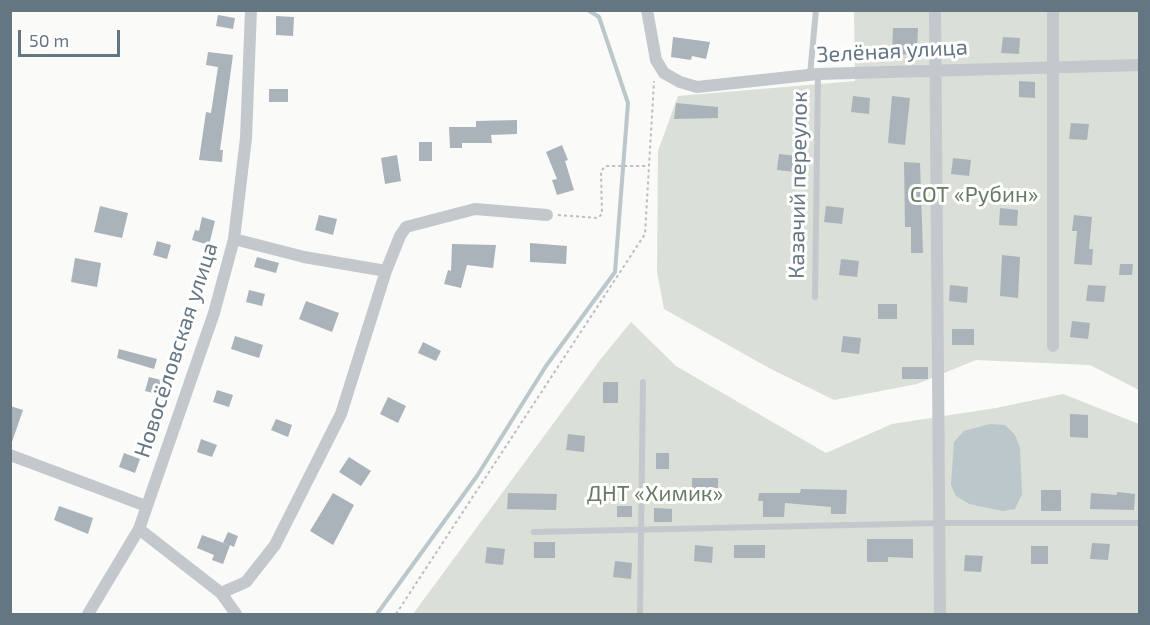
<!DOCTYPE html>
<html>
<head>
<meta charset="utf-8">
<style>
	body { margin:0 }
	#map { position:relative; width:1150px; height:625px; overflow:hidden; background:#fafaf8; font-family:"Exo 2",sans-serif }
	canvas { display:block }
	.frame { position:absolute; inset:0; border:12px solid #657683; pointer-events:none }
	.scale { position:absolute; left:18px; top:30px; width:102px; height:27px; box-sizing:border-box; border:3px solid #657683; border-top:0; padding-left:8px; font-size:18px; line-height:21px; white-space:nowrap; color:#657683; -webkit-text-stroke:4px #fff; paint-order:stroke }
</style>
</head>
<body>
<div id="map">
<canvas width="1150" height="625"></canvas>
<div class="frame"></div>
<div class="scale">50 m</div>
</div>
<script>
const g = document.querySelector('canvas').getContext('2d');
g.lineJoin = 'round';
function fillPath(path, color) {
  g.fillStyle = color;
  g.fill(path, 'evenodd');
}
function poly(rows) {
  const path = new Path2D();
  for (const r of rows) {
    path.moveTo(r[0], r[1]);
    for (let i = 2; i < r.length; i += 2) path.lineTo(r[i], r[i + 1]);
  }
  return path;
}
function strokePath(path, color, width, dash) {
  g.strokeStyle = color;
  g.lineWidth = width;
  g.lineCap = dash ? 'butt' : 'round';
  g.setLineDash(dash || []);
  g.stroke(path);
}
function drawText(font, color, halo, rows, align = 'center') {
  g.font = font + ' "Exo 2",sans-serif';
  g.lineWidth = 6;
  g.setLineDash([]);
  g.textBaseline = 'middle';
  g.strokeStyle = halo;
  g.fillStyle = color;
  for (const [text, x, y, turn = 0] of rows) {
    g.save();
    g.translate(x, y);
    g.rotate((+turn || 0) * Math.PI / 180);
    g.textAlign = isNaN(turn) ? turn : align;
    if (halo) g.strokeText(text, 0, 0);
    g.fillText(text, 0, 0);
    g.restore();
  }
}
fillPath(poly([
	[854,11,1139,11,1139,390,1090,365,976,360,917,384,834,400,769,368,664,309,657,272,658,151,678,96,855,81],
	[631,322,676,366,826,453,892,424,996,408,1063,394,1139,424,1139,614,413,614,600,360]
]), '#dadfd7');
fillPath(poly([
	[990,424,1005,425,1015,435,1020,448,1022,494,1015,509,1003,511,969,504,956,496,951,485,954,442,964,431]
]), '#bbc7cb');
strokePath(poly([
	[377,614,477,476,546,366,615,272,628,103,599,17,588,10]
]), '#bbc7cb', 4);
fillPath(poly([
	[218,15,235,18,233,29,216,26],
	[276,16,294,17,293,36,276,35],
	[893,28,918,28,917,55,892,54],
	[673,37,710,42,706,59,692,56,691,60,671,57],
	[1003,37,1020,38,1019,54,1001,53],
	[208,52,233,55,220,150,223,150,222,162,199,160,206,112,211,113,218,67,206,65],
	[1019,81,1035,82,1035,98,1019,97],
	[269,89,288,89,288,102,269,102],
	[853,96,870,98,869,114,851,112],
	[892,96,910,98,905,145,888,143],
	[676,103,718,107,718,118,674,119],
	[517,120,517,134,491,135,492,143,462,143,462,148,450,148,449,127,476,127,476,121],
	[1071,123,1089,124,1087,140,1069,139],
	[419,142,432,142,432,161,419,161],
	[562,145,568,160,565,161,574,190,557,195,552,180,557,179,546,152],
	[779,154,797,156,795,172,777,170],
	[397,155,401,181,385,184,381,158],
	[953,158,971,160,969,176,951,174],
	[904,162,920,163,923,253,911,253,911,227,905,227],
	[100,206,128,213,122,238,94,232],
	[826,206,844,208,842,224,824,222],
	[1000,208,1018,210,1017,226,999,225],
	[319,215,337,219,333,235,315,230],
	[1074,215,1092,217,1089,249,1093,249,1092,265,1074,264,1077,231,1072,231],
	[202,217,215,221,209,245,192,240,195,230,199,231],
	[157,241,171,245,167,259,153,255],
	[530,243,567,246,566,264,530,262],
	[452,244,496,245,493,268,467,265,461,288,444,284,448,270,451,271],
	[1002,255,1020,257,1018,298,1000,296],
	[257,257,279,263,276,273,254,267],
	[75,258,101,263,97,287,71,282],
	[841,259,859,261,857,277,839,275],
	[1120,264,1133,264,1132,275,1119,275],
	[950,285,968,287,967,303,949,301],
	[1088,285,1106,286,1104,302,1086,301],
	[249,290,265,294,262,306,246,302],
	[306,301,339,313,332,332,299,319],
	[878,304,897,304,897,319,878,319],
	[1072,321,1090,323,1088,339,1070,337],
	[952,329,974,329,974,345,952,345],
	[235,336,263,345,259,358,231,349],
	[843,336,861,338,859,354,841,352],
	[423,342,441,351,436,361,418,353],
	[119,349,157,359,154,369,117,358],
	[902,367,928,367,928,379,902,379],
	[149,377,161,380,157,394,145,391],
	[603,382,618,382,618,403,603,403],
	[217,390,233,395,229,407,213,402],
	[388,397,406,406,398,423,380,414],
	[10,406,23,410,12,442,10,441],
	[1070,414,1088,415,1088,438,1070,437],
	[276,419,292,425,288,437,271,430],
	[568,434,585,436,584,452,566,450],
	[201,439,217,445,212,457,197,452],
	[124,453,140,459,135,473,119,467],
	[656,453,669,453,669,469,656,469],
	[349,457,371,471,361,486,339,472],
	[692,478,718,478,718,503,692,502],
	[801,489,847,490,846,514,831,514,831,507,785,503,784,517,763,517,763,501,758,501,759,493,800,493],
	[1041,490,1061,490,1061,511,1041,511],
	[1117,492,1135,494,1134,510,1090,509,1091,493,1117,495],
	[333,493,354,505,333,545,310,531],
	[508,493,557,494,556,510,507,509],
	[59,506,93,518,88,534,54,520],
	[617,506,632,506,632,517,617,517],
	[654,508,672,509,672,522,654,522],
	[228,532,238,536,234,547,230,545,223,564,212,560,214,555,197,548,202,535,229,545,223,543],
	[867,539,913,539,913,558,888,557,888,562,867,562],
	[534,542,555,542,555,558,534,558],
	[1092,543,1110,544,1108,560,1090,559],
	[695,545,713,547,712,563,694,561],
	[734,545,765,545,765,558,734,558],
	[1031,546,1048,546,1048,564,1031,564],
	[487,547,505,549,503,565,485,563],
	[965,555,983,556,981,572,964,571],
	[615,561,632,563,631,579,613,577]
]), '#aab3b9');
strokePath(poly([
	[558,215,598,218,602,214,601,171,606,166,648,166],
	[396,614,645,234,654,81]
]), '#bbbfc2', 2, [3, 3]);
strokePath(poly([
	[810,75,816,10],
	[815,297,818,75],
	[534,532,941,523,1140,523],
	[640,614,643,382]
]), '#c3c8cc', 6);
strokePath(poly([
	[647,10,656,60,664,73,680,82,697,87,818,74,1140,65],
	[935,10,940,614],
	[234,239,304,257,386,271,400,236,406,227,475,209,547,215],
	[1053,346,1053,10],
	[10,455,146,506],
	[139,529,221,593,236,614],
	[221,593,246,582,275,545,341,414,386,271],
	[88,614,139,529,214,313,234,239,246,138,251,10]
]), '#c3c8cc', 12);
drawText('22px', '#657683', '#fff', [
	["Зелёная улица",892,51,-3],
	["Казачий переулок",798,185,-89],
	["Новосёловская улица",176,350,-72]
]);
drawText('22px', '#687a64', '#fff', [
	["СОТ «Рубин»",974,195],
	["ДНТ «Химик»",655,494]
]);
</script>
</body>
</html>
